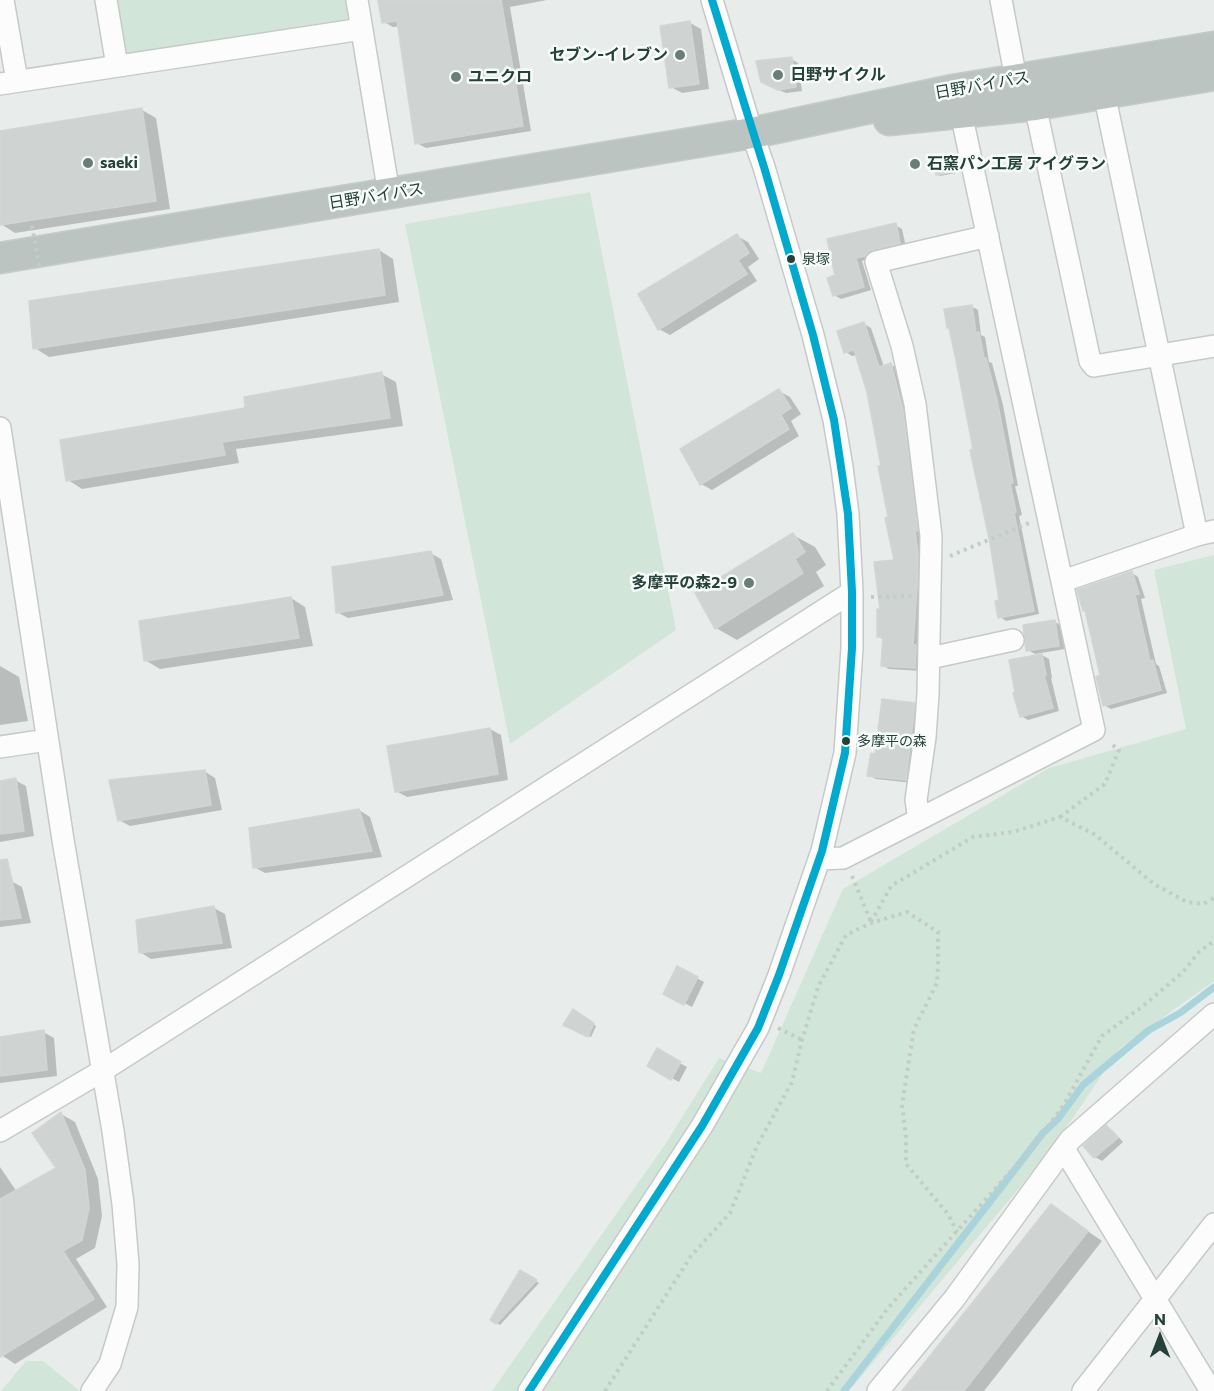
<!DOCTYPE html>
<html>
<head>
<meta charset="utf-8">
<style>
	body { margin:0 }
	#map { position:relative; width:1214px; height:1391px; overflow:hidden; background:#e8edeb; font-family:Commissioner,sans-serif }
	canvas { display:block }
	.north { position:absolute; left:1130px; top:1307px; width:60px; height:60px; -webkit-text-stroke:4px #f7fbf9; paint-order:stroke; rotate:0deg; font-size:16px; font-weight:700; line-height:24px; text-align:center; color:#24423a }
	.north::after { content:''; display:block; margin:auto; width:21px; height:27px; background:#24423a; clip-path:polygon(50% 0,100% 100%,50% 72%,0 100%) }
</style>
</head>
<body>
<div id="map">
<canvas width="1214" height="1391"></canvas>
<div class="north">N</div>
</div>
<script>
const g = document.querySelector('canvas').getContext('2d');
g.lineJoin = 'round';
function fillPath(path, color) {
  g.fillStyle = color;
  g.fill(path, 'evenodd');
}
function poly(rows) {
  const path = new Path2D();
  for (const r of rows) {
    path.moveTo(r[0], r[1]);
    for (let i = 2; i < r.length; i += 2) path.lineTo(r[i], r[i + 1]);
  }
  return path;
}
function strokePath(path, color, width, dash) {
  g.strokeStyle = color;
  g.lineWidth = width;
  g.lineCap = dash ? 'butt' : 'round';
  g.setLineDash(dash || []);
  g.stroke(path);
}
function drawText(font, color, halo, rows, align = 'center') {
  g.font = font + ' Commissioner,"Noto Sans JP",sans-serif';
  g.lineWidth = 5;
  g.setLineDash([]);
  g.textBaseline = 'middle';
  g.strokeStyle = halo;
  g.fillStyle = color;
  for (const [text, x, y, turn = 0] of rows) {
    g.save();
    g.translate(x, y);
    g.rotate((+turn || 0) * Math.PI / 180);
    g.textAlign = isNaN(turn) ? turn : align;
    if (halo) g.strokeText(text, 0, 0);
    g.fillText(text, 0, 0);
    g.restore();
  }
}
fillPath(poly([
	[106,0,357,0,362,29,117,66],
	[590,192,676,630,510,744,405,224],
	[1214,555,1214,981,1119,1049,1073,1118,1020,1187,849,1391,492,1391,666,1143,719,1058,761,1073,843,889,1049,768,1186,729,1154,570],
	[26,1361,43,1361,80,1391,1,1391]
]), '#d1e6d8');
fillPath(poly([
	[380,0,547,0,510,7,531,131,426,148,417,143,400,26,393,27,384,22],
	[690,23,701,29,709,89,682,93,671,87],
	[791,59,798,63,802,91,786,93,769,86],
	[142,110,156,118,170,209,15,233,1,224,0,133],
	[951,155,954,157,956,173,940,176,937,174],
	[895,225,902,229,906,247,862,261,871,290,841,299,834,295,837,276,828,240],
	[737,236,748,242,759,259,748,267,757,281,670,335,659,329],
	[379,250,393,259,399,302,49,357,35,348],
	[971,306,978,310,981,335,985,337,989,362,992,363,1003,405,1018,486,1015,486,1022,515,1019,516,1039,614,1006,621,1000,617,1001,601,975,450],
	[864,324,871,328,884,367,891,365,898,368,909,416,924,534,922,671,889,669,882,665,884,640,879,637,882,610,896,561,882,467,868,392,857,355,852,356,846,352],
	[381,374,396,382,403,426,236,449,239,463,82,489,68,480,247,409],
	[779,391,790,397,801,414,791,421,799,436,712,490,701,484],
	[793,535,815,547,826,565,816,572,824,586,737,640,716,628],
	[430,553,441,559,453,600,348,618,337,612],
	[1132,573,1138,577,1145,598,1141,599,1156,664,1159,666,1167,693,1111,709,1104,705,1101,676,1087,611,1084,610],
	[291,598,305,607,313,646,160,669,145,660],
	[1055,622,1062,626,1065,649,1035,654,1028,650],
	[1042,655,1049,659,1052,678,1051,678,1059,711,1028,720,1021,716],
	[0,666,19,677,28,721,0,725],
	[914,704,921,708,913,783,876,779,869,775,877,756],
	[490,729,501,735,508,780,407,797,396,791],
	[204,771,215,778,222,810,130,826,119,820],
	[15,780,26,786,34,836,0,842,0,782],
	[359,810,370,817,382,857,265,873,254,867],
	[11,881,22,887,31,923,0,927,0,882],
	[214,908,225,914,232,948,151,959,140,952],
	[678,968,704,982,692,1007,665,993],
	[573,1011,596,1026,591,1037,565,1025],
	[43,1032,54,1038,57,1076,0,1083,0,1038],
	[657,1051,687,1067,679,1082,649,1065],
	[61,1114,75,1122,98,1179,102,1216,95,1248,76,1259,107,1307,15,1364,0,1354,0,1167,17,1192,58,1169],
	[1107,1127,1113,1131,1123,1142,1102,1161,1095,1157],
	[1051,1206,1102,1241,984,1391,904,1391],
	[520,1272,539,1283,500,1325,492,1320]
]), '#0003');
strokePath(poly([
	[844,1391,1043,1133,1058,1119,1083,1085,1149,1030,1180,1013,1214,987]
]), '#a9d4db', 7);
const building = poly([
	[378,0,501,0,523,126,415,144,397,21,382,23,378,0],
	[690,21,699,84,669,88,660,26,690,21],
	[792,57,796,87,778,90,761,82,756,61,792,57],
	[142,108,156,201,0,225,0,131,142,108],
	[951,154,954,172,936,175,933,156,951,154],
	[896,223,900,243,873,250,865,256,856,258,864,287,833,296,827,278,835,275,827,239,896,223],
	[737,234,749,253,738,260,747,274,658,330,638,294,737,234],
	[379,249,385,295,33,349,29,301,379,249],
	[972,305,976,333,979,332,984,358,986,358,997,400,1013,483,1010,483,1016,512,1014,513,1034,611,998,618,995,601,999,600,990,543,970,450,973,449,955,355,949,328,947,328,944,309,972,305],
	[864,322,879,367,891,363,903,411,918,531,915,531,918,555,917,586,913,645,916,645,915,668,881,666,883,637,877,637,877,609,880,609,874,562,894,560,885,518,888,517,878,466,881,466,867,392,854,350,844,353,837,331,864,322],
	[382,372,390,418,222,442,225,455,66,481,60,440,245,408,244,397,382,372],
	[779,389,791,408,781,415,789,429,700,485,680,449,779,389],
	[793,533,805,552,795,559,803,573,715,629,695,593,793,533],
	[431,551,443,595,336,613,332,567,431,551],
	[1132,571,1139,594,1135,595,1150,661,1153,660,1161,690,1103,706,1096,677,1100,675,1085,610,1083,611,1077,590,1132,571],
	[291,597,299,638,144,661,139,621,291,597],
	[1055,620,1059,646,1026,651,1023,625,1055,620],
	[1042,654,1046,675,1044,675,1053,708,1020,717,1013,693,1015,692,1009,660,1042,654],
	[882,699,915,703,906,780,867,776,871,753,875,754,882,699],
	[490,728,498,774,395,792,387,746,490,728],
	[205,770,211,805,118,821,109,780,205,770],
	[16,778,24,831,0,834,0,781,16,778],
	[359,809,372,851,253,868,249,828,359,809],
	[7,859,21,918,0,920,0,860,7,859],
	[214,906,222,943,139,953,136,920,214,906],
	[677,966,698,977,684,1005,663,994,677,966],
	[573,1009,594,1023,588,1037,563,1025,573,1009],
	[44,1030,47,1070,0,1076,0,1037,44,1030],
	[657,1048,681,1062,671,1080,647,1066,657,1048],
	[61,1112,85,1170,89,1208,82,1240,63,1251,94,1299,0,1357,0,1199,56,1168,32,1133,61,1112],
	[1106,1125,1118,1138,1094,1158,1083,1146,1106,1125],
	[1051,1204,1088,1231,964,1391,902,1391,1051,1204],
	[520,1270,537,1280,496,1324,490,1320,520,1270]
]);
fillPath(building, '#cfd4d2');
strokePath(building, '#d1d6d4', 1.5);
const minor = poly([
	[3,0,17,81],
	[106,0,117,66],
	[357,0,389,194],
	[1001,0,1016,79],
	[0,84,362,29],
	[1104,93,1197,535],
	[1035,105,1090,361,1094,366,1214,346],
	[0,428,63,840,113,1131,123,1204,128,1264,127,1307,110,1364,92,1391],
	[1063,581,1197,535,1214,531],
	[930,658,1013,640],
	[0,747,47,740],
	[919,819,916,800,925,737,928,694,931,536,915,404,902,346,876,262,988,236],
	[819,859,843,858,1094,730,961,113],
	[0,1131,102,1071,852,592],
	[1064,1149,1211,1391],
	[529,1391,702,1126,758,1028,779,975,822,851,845,753,852,648,852,592,848,514,842,467,834,420,813,335,764,167,752,133,712,0],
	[878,1391,954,1299,1070,1140,1214,1014],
	[1083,1391,1214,1224]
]);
const highway = poly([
	[889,120,1035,105,1214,75],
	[0,258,752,133,953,90,1214,47]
]);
strokePath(minor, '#c5cac8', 24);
strokePath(highway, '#c3ccc9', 33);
strokePath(poly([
	[950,556,1029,523],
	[871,597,912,596],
	[1060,817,1105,784,1119,750,1110,743],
	[852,876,871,922],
	[871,922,891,886,973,837,1013,832,1060,817,1094,834,1154,884,1187,902,1203,904,1214,898],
	[778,1028,802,1040],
	[605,1391,691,1256,730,1213,757,1146,792,1082,802,1040,818,987,846,935,871,923,907,912,938,932,938,964,937,983,914,1029,902,1105,906,1137,906,1164,948,1214,957,1232],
	[827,1391,888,1308,1037,1142,1063,1106,1102,1036,1143,1006,1183,972,1199,952,1214,941]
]), '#c3ccca', 4, [3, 4.5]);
strokePath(minor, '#fcfcfc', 21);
strokePath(highway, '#bcc4c2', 30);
strokePath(poly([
	[32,226,40,270]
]), '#c3ccca', 4, [3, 4.5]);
strokePath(poly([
	[529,1391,702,1126,758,1028,779,975,822,851,845,753,852,648,852,592,848,514,834,420,813,335,764,167,712,0]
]), '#00a9ce', 8);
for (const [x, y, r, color] of [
	[680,55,6,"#697e78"],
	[778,75,6,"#697e78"],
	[456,77,6,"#697e78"],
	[88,163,6,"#697e78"],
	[915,164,6,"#697e78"],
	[791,259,5,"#24423a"],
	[749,583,6,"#697e78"],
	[846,741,5,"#24423a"]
]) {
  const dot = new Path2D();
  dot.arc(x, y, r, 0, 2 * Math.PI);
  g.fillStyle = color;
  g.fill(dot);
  strokePath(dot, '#f7fbf9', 2);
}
drawText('14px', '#24423a', '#f7fbf9', [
	["泉塚",802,259],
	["多摩平の森",857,741]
], 'left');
drawText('bold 16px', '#24423a', '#f7fbf9', [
	["セブン-イレブン",668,55,"right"],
	["日野サイクル",790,75],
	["ユニクロ",468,77],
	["saeki",100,163],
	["石窯パン工房 アイグラン",927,164],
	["多摩平の森2-9",737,583,"right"]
], 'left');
drawText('16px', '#24423a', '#f7fbf9', [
	["日野バイパス",982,85,-10],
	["日野バイパス",376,196,-9]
]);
</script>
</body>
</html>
